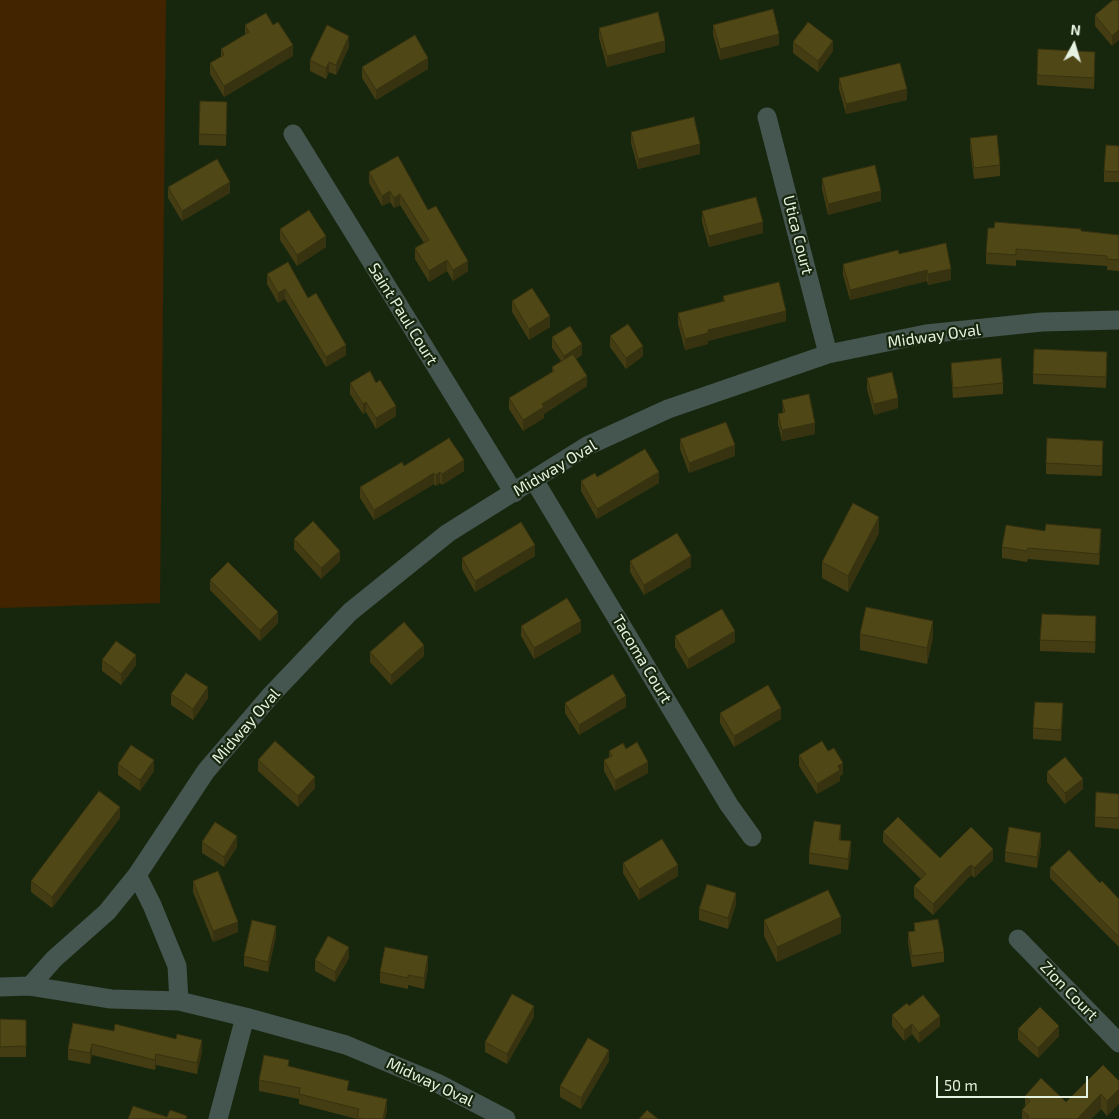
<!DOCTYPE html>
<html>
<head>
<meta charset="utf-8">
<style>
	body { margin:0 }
	#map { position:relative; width:1119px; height:1119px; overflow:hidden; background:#17270e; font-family:"Exo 2",sans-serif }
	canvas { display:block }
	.north { position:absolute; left:1049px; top:20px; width:50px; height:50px; -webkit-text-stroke:4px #17270e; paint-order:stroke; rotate:6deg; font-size:14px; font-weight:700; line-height:20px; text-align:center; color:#e6f2e1 }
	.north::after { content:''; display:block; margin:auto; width:18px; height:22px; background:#e6f2e1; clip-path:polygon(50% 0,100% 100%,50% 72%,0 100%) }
	.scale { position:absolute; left:936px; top:1076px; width:152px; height:22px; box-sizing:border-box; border:2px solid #e6f2e1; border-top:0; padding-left:6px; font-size:15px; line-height:18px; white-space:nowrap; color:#e6f2e1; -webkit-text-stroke:4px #17270e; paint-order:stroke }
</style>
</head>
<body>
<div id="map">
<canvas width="1119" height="1119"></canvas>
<div class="north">N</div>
<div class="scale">50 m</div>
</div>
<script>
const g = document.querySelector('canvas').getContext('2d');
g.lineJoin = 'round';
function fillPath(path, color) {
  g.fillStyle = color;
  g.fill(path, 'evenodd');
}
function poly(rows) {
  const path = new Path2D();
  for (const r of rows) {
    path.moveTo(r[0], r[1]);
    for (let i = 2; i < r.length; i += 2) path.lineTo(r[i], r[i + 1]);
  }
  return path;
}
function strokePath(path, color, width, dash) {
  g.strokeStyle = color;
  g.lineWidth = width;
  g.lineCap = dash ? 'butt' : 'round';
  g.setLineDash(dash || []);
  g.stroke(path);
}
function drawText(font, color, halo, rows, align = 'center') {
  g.font = font + ' "Exo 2",sans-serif';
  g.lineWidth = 4.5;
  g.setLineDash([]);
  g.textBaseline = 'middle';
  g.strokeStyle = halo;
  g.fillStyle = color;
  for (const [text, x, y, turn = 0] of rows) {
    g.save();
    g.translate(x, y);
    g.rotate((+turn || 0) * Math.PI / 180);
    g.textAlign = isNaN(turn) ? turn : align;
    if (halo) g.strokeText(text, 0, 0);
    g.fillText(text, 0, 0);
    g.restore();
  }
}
fillPath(poly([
	[0,0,166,0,160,603,0,608]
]), '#422400');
strokePath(poly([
	[767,117,828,354],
	[293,134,514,493],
	[534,480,729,805,752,837],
	[137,875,152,905,177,966,179,1001],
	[1018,939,1119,1043],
	[30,986,54,959,107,912,137,875,206,771,271,695,350,612,448,533,587,446,668,409,828,354,926,334,1042,322,1119,320],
	[0,987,30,986,111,999,179,1001,245,1017,346,1045,437,1083,506,1119],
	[218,1119,245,1017]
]), '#45554f', 19);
fillPath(poly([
	[1113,0,1112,46,1095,26,1095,15],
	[245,25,273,25,293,56,224,97,210,74,210,63,221,57,221,49,245,35],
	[713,25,779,45,720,60,713,35],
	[599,28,665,52,607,67,599,38],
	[793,42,833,51,818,72,793,53],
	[349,47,336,75,329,72,326,79,310,71,310,60],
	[1095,63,1094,89,1037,85,1037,75],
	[362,67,428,69,376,100,362,78],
	[839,78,907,100,846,114,839,89],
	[227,113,226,146,199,145,199,134],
	[631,132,700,154,638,169,631,143],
	[970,138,1000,165,1000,176,974,179,970,148],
	[1119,146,1119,182,1104,182,1104,171],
	[369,172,428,210,468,271,453,281,447,271,429,282,415,259,415,248,424,243,400,205,394,208,390,202,382,206,369,183],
	[822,178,881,201,828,215,822,189],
	[168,187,230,193,182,221,168,198],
	[702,211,763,233,709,247,702,222],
	[280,229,326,247,297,266,280,240],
	[1081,231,1119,235,1119,271,1107,270,1107,266,1016,260,1016,266,986,264,986,253],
	[899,254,951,280,928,285,927,281,850,300,843,275,843,264],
	[267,274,308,298,346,355,326,367,285,299,278,303,267,284],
	[723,296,786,321,708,341,708,344,685,350,678,324,678,313,723,301],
	[512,301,550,327,529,340,512,312],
	[610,336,643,356,626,369,610,347],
	[552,337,582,355,576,359,587,386,544,414,544,418,523,431,509,409,509,398,552,372,552,367,561,361,552,348],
	[1107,362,1106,388,1033,384,1033,374],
	[951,363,1003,383,1003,394,953,398,951,373],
	[867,378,898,408,874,415,867,389],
	[350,383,396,416,376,429,366,412,363,414,350,394],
	[782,400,815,434,782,441,778,424,778,414,783,413],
	[680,439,735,456,689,473,680,449],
	[1103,451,1102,476,1046,474,1046,463],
	[404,466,464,471,442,485,440,483,436,486,434,484,374,520,360,498,360,487],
	[581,481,659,483,597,519,581,491],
	[1045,531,1101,540,1099,565,1028,559,1027,562,1002,558,1002,547],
	[879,533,848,592,822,578,822,562],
	[294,539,340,561,321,579,294,549],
	[535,556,475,592,462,569,462,558],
	[630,561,691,567,644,595,630,572],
	[210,580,278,623,260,641,210,590],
	[521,626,581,632,534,659,521,636],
	[1096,627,1095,653,1040,651,1040,640],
	[860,634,933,637,927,664,860,650],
	[675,636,735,642,688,669,675,647],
	[370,652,424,656,391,685,370,662],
	[102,660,136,665,121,685,102,671],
	[171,694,208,698,193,720,171,705],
	[565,703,626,707,579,735,565,713],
	[720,713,781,719,734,747,720,723],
	[1063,714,1061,741,1033,739,1033,728],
	[626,749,648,773,615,791,604,771,604,760,609,758,609,751],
	[799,755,843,774,840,776,840,781,817,794,799,766],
	[258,760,315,788,298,807,258,771],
	[118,764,154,771,140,791,118,775],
	[1047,772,1083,789,1065,804,1047,782],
	[1119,794,1119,829,1095,827,1095,817],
	[120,818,52,908,31,892,31,881],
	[883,832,940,858,993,860,974,878,972,875,968,878,933,915,914,897,914,886,921,879,883,842],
	[841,836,840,840,851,852,848,870,809,864,809,853],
	[202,842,237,847,224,867,202,853],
	[1041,844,1037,868,1005,862,1005,852],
	[623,863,678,876,639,900,623,873],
	[1050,868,1100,883,1119,899,1119,947,1050,878],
	[193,881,238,932,213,942,193,892],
	[736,904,728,929,699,920,699,909],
	[764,920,841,933,777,962,764,936],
	[914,923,944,952,944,962,912,967,908,943,908,932,914,931],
	[276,936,268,972,244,966,244,956],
	[349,958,335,982,315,971,315,960],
	[428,967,424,989,408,985,408,989,380,983,380,972],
	[909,1006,940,1026,919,1043,912,1034,904,1041,892,1026,892,1015],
	[534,1017,507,1064,485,1052,485,1042],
	[0,1019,26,1020,26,1057,0,1057],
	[73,1023,202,1051,197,1074,156,1065,155,1070,92,1055,90,1064,68,1060,68,1049],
	[1018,1029,1059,1036,1038,1058,1018,1040],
	[609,1061,581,1109,560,1097,560,1086],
	[289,1066,349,1091,387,1110,385,1119,357,1119,299,1104,299,1099,259,1091,259,1080],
	[1119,1081,1107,1116,1101,1109,1091,1119,1022,1119,1022,1110,1025,1107,1025,1096,1066,1102]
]), '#443d13');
fillPath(poly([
	[1119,30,1119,40,1112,46,1112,36],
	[779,34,779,45,720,60,720,49],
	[349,36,349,47,336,75,336,65],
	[665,41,665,52,607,67,607,56],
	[833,41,833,51,818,72,818,61],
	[293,45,293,56,224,97,224,86],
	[1095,52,1095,63,1094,89,1094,78],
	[428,58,428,69,376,100,376,90],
	[329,62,329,72,326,79,326,68],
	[907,89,907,100,846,114,846,104],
	[700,144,700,154,638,169,638,159],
	[230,182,230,193,182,221,182,211],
	[390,191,390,202,382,206,382,196],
	[881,191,881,201,828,215,828,204],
	[400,194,400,205,394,208,394,198],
	[763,222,763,233,709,247,709,236],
	[326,236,326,247,297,266,297,255],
	[447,260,447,271,429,282,429,271],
	[468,261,468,271,453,281,453,270],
	[951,269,951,280,928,285,928,274],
	[927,270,927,281,850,300,850,290],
	[285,289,285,299,278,303,278,293],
	[786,311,786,321,708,341,708,344,685,350,685,339,708,330],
	[550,316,550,327,529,340,529,329],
	[582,344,582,355,564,366,564,356],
	[346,345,346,355,326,367,326,357],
	[643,346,643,356,626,369,626,358],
	[587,376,587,386,544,414,544,418,523,431,523,420,542,404],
	[898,398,898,408,874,415,874,404],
	[366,402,366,412,363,414,363,404],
	[396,406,396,416,376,429,376,418],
	[815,423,815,434,782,441,782,430],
	[735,445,735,456,689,473,689,463],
	[464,460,464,471,442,485,442,474],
	[440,472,440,483,436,486,436,475],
	[659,472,659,483,597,519,597,509],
	[434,473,434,484,374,520,374,510],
	[879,517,879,533,848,592,848,576],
	[1101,529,1101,540,1099,565,1099,554],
	[535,545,535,556,475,592,475,581],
	[340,551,340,561,321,579,321,568],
	[691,556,691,567,644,595,644,585],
	[278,612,278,623,260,641,260,630],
	[581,621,581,632,534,659,534,648],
	[933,621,933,637,927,664,927,648],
	[735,631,735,642,688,669,688,659],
	[424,645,424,656,391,685,391,675],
	[136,655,136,665,121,685,121,674],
	[208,687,208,698,193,720,193,709],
	[626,696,626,707,579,735,579,725],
	[1063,703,1063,714,1061,741,1061,730],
	[781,708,781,719,734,747,734,736],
	[154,760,154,771,140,791,140,780],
	[648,762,648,773,615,791,615,780],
	[843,763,843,774,840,776,840,781,817,794,817,784],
	[315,777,315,788,298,807,298,796],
	[1083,779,1083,789,1065,804,1065,793],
	[120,807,120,818,52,908,52,897],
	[841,825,841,836,839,851,839,840],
	[1041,833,1041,844,1037,868,1037,857],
	[237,836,237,847,224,867,224,857],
	[851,841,851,852,848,870,848,859],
	[993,849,993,860,974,878,974,868],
	[678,865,678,876,639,900,639,889],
	[972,865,972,875,968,878,933,915,933,904,968,867],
	[736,893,736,904,728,929,728,918],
	[841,917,841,933,777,962,777,947],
	[238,922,238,932,213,942,213,931],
	[276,926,276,936,268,972,268,962],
	[349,947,349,958,335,982,335,972],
	[428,956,428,967,424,989,424,978],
	[534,1006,534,1017,507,1064,507,1054],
	[940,1016,940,1026,919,1043,919,1033],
	[912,1024,912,1034,904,1041,904,1030],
	[1059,1026,1059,1036,1038,1058,1038,1048],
	[202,1040,202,1051,197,1074,197,1063],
	[92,1044,92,1055,90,1064,90,1053],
	[609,1050,609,1061,581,1109,581,1098],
	[156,1054,156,1065,155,1070,155,1060],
	[1119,1089,1119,1104,1107,1116,1107,1101],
	[1101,1094,1101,1109,1091,1119,1077,1119],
	[387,1099,387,1110,385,1119,383,1119]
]), '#37320f');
const building = poly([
	[1113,0,1119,0,1119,30,1112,36,1095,15,1113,0],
	[773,9,779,34,720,49,713,25,773,9],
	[658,12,665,41,607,56,599,28,658,12],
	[266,13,273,25,278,22,293,45,224,86,210,63,224,55,221,49,249,32,245,25,266,13],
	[808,22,833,41,818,61,793,42,808,22],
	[327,25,349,36,336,65,329,62,326,68,310,60,327,25],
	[415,35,428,58,376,90,362,67,415,35],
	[1038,49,1095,52,1094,78,1037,75,1038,49],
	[900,63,907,89,846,104,839,78,900,63],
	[200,101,227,102,226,135,199,134,200,101],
	[694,117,700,144,638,159,631,132,694,117],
	[997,135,1000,165,974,168,970,138,997,135],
	[1106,145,1119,146,1119,172,1104,171,1106,145],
	[398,156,428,210,436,206,468,261,453,270,447,260,429,271,415,248,429,240,400,194,394,198,390,191,382,196,369,172,398,156],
	[217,159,230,182,182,211,168,187,217,159],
	[875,165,881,191,828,204,822,178,875,165],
	[756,197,763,222,709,236,702,211,756,197],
	[309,210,326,236,297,255,280,229,309,210],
	[995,222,1081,229,1081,231,1119,235,1119,260,1107,259,1107,256,1016,249,1016,255,986,253,988,228,994,228,995,222],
	[946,243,951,269,928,274,927,270,850,290,843,264,898,250,899,254,946,243],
	[288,262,308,298,316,293,346,345,326,357,285,289,278,293,267,274,288,262],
	[779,282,786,311,708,330,708,333,685,339,678,313,725,301,723,296,779,282],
	[532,288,550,316,529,329,512,301,532,288],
	[628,324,643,346,626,358,610,336,628,324],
	[570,326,582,344,564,356,552,337,570,326],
	[1034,349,1107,352,1106,377,1033,374,1034,349],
	[573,354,587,376,542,404,544,407,523,420,509,398,554,371,552,367,573,354],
	[1001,358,1003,383,953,388,951,363,1001,358],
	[370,371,376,383,380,380,396,406,376,418,366,402,363,404,350,383,370,371],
	[892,372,898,398,874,404,867,378,892,372],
	[809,394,815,423,782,430,778,414,785,412,782,400,809,394],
	[726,422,735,445,689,463,680,439,726,422],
	[449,438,464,460,442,474,440,472,436,475,434,473,374,510,360,487,402,462,404,466,449,438],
	[1047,438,1103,441,1102,466,1046,463,1047,438],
	[645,449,659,472,597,509,581,481,595,473,597,477,645,449],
	[853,503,879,517,848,576,822,562,853,503],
	[313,521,340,551,321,568,294,539,313,521],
	[521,522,535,545,475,581,462,558,521,522],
	[1046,524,1101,529,1099,554,1028,548,1027,551,1002,547,1006,525,1045,531,1046,524],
	[677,533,691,556,644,585,630,561,677,533],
	[228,562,278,612,260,630,210,580,228,562],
	[567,598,581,621,534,648,521,626,567,598],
	[866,607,933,621,927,648,860,634,866,607],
	[722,609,735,631,688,659,675,636,722,609],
	[1042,614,1096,616,1095,642,1040,640,1042,614],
	[404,622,424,645,391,675,370,652,404,622],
	[116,641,136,655,121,674,102,660,116,641],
	[186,673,208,687,193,709,171,694,186,673],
	[613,674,626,696,579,725,565,703,613,674],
	[768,685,781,708,734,736,720,713,768,685],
	[1035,702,1063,703,1061,730,1033,728,1035,702],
	[275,741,315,777,298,796,258,760,275,741],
	[822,741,828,751,834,748,843,763,838,766,840,770,817,784,799,755,822,741],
	[637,742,648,762,615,780,604,760,612,756,609,751,623,743,626,749,637,742],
	[131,745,154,760,140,780,118,764,131,745],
	[1065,757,1083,779,1065,793,1047,772,1065,757],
	[99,791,120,807,52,897,31,881,99,791],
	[1096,792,1119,794,1119,818,1095,817,1096,792],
	[898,817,940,858,971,827,993,849,974,868,972,865,968,867,933,904,914,886,926,874,883,832,898,817],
	[814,821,841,825,839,840,851,841,848,859,809,853,814,821],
	[215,822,237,836,224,857,202,842,215,822],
	[1009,827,1041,833,1037,857,1005,852,1009,827],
	[662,839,678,865,639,889,623,863,662,839],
	[1069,850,1100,883,1102,881,1119,899,1119,937,1050,868,1069,850],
	[218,871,238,922,213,931,193,881,218,871],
	[707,884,736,893,728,918,699,909,707,884],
	[828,890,841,917,777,947,764,920,828,890],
	[938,919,944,952,912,956,908,932,915,931,914,923,938,919],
	[252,920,276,926,268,962,244,956,252,920],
	[328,936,349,947,335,972,315,960,328,936],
	[385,947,428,956,424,978,408,975,408,978,380,972,385,947],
	[512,994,534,1006,507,1054,485,1042,512,994],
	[923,995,940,1016,919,1033,912,1024,904,1030,892,1015,907,1003,909,1006,923,995],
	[1040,1007,1059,1026,1038,1048,1018,1029,1040,1007],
	[0,1019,26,1020,26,1046,0,1047,0,1019],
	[73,1023,114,1031,115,1024,176,1039,177,1034,202,1040,197,1063,156,1054,155,1060,92,1044,90,1053,68,1049,73,1023],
	[588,1038,609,1050,581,1098,560,1086,588,1038],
	[264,1055,289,1060,288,1066,349,1081,347,1090,387,1099,383,1119,364,1119,357,1118,359,1109,299,1094,300,1088,259,1080,264,1055],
	[1103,1065,1119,1081,1119,1089,1107,1101,1101,1094,1077,1119,1027,1119,1029,1116,1022,1110,1030,1101,1025,1096,1041,1078,1066,1102,1103,1065],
	[133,1106,167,1117,170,1110,187,1116,186,1119,128,1119,133,1106],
	[647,1110,658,1119,639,1119,647,1110]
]);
fillPath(building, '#4f4716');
strokePath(building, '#37320f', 1);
drawText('16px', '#e6f2e1', '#17270e', [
	["Utica Court",798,235,76],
	["Saint Paul Court",403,314,58],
	["Midway Oval",934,336,-8],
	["Midway Oval",555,468,-31],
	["Tacoma Court",642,659,59],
	["Midway Oval",246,726,-49],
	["Zion Court",1069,991,46],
	["Midway Oval",430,1082,25]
]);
</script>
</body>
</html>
